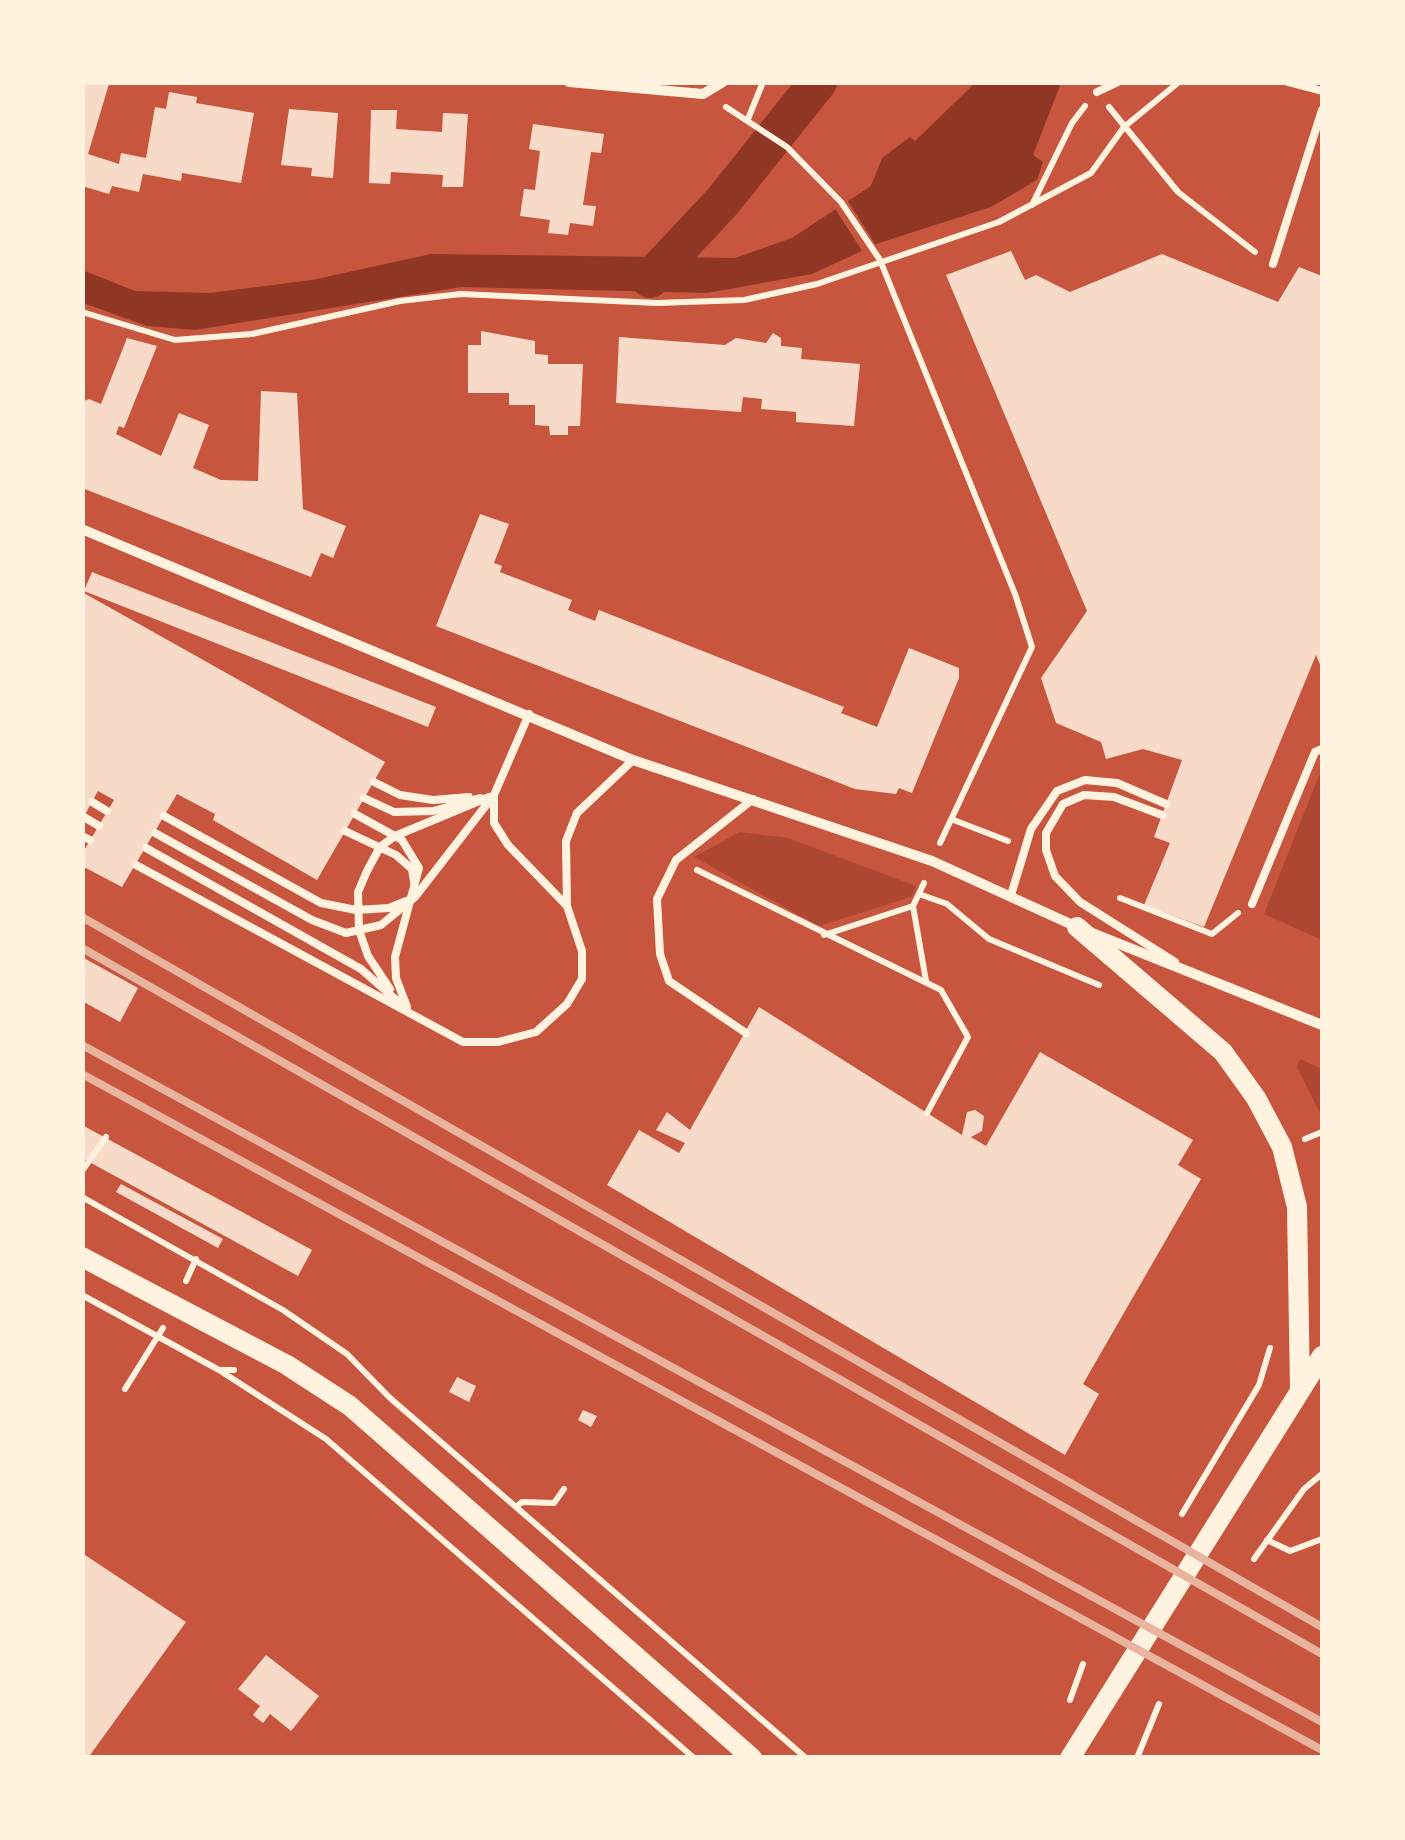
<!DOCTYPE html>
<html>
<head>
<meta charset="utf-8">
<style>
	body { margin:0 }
	#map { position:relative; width:1405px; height:1840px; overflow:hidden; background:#c8553d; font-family:Overpass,sans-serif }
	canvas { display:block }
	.frame { position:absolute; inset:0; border:85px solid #fff3e0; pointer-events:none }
</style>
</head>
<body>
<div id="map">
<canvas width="1405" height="1840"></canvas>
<div class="frame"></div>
</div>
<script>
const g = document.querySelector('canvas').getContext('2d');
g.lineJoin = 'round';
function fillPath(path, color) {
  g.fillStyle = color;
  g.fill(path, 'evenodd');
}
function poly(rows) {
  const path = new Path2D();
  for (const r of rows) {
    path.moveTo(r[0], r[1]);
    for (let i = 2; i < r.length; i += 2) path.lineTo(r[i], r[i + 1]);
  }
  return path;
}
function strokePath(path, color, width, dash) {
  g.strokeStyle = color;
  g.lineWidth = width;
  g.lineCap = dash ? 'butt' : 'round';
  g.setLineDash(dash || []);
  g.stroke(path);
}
fillPath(poly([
	[1322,768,1322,940,1264,914],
	[740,832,788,838,916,886,911,897,819,926,694,857],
	[1300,1059,1322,1069,1322,1117,1297,1067]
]), '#ae4732');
fillPath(poly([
	[975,83,1061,83,1033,155,1043,162,1037,180,991,207,879,243,812,274,707,293,461,287,195,330,147,326,83,303,82,270,135,291,210,293,312,280,431,254,735,258,792,238,871,186,882,158,910,137,915,141]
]), '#8f3625');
fillPath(poly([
	[846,198,877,247,864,254,834,207]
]), '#c8553d');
strokePath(poly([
	[650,279,723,201,818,82]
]), '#8f3625', 38);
fillPath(poly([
	[82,82,109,84,88,154,119,164,121,153,146,158,155,107,166,109,169,92,197,97,196,103,254,113,241,183,182,173,181,181,143,174,139,192,112,186,109,194,82,186],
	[289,109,338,113,333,178,311,176,312,168,281,165],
	[371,110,397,110,396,129,442,132,443,113,468,114,463,187,442,187,443,175,391,172,390,184,369,183],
	[533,124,604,134,601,153,591,152,583,205,596,206,593,226,570,223,568,235,548,233,550,220,520,216,524,189,535,190,540,151,529,149],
	[1011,251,1025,280,1036,275,1070,292,1162,254,1278,302,1299,267,1322,276,1322,669,1316,655,1204,927,1144,905,1170,843,1154,837,1182,760,1143,749,1106,759,1101,742,1056,723,1041,678,1087,611,946,275],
	[481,331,535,341,535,354,548,355,548,364,583,364,580,426,568,426,568,435,550,435,549,426,535,425,535,405,509,405,509,393,468,393,468,345,481,345],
	[773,333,781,338,781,346,802,348,801,359,860,364,854,426,796,422,796,412,761,409,762,399,743,397,741,412,616,403,619,337,725,345,736,338,766,343],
	[127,338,157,346,124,428,119,426,116,434,161,456,179,413,209,425,193,468,221,480,258,481,261,391,297,393,303,509,346,526,333,558,321,553,311,577,82,488,82,402,89,399,101,404],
	[480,514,509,524,494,563,502,566,500,572,572,600,568,610,595,621,599,610,844,707,841,713,877,727,909,648,959,668,959,678,912,793,899,788,896,794,855,789,436,626],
	[92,572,436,707,428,727,84,591],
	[82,592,385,762,317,880,213,820,215,814,177,794,122,887,82,866,82,854,114,800,98,791,82,820],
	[82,957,138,988,120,1022,82,1001],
	[759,1007,962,1135,967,1112,975,1110,984,1116,982,1131,971,1137,986,1146,1040,1052,1193,1140,1178,1165,1201,1179,1083,1384,1099,1394,1065,1455,607,1185,639,1130,679,1153,685,1143,656,1130,667,1112,690,1130],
	[82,1125,312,1250,298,1276,82,1158],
	[121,1184,223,1239,218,1248,116,1192],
	[457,1377,476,1386,469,1402,449,1392],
	[583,1410,597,1416,591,1427,578,1420],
	[82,1553,186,1622,88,1758,82,1758],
	[266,1655,319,1696,291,1731,270,1714,263,1723,253,1715,260,1706,238,1689]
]), '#f7dbc8');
strokePath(poly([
	[726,107,787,147,841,202,880,260,1015,594,1032,647,940,843],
	[1109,107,1178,192,1255,252],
	[748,119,763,82],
	[1032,205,1072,123,1085,106],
	[82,312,175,340,252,334,400,301,461,294,657,303,744,300,817,284,999,222,1091,173,1124,127,1179,82],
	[951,819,1008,841],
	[697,870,941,990,968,1037,927,1113],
	[924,883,913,906,926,981],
	[919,894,947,904,989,939,1099,985],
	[1120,898,1212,934,1238,913],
	[824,935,913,906],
	[1305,1139,1322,1132],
	[82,1171,106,1137],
	[82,1197,283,1310,347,1354,390,1398,806,1758],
	[186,1281,196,1259],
	[82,1295,219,1370,326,1439,694,1758],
	[219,1370,234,1370],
	[125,1389,163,1328],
	[516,1507,522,1502,554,1503,564,1489],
	[1182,1514,1259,1385,1270,1348],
	[1267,1540,1290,1551,1322,1539],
	[1254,1559,1304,1489,1322,1474],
	[1070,1700,1083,1664],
	[1137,1758,1159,1704]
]), '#fff3e0', 6);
strokePath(poly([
	[1288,82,1322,91],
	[1097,92,1118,82],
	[1273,264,1322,110],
	[374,782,400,795,433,800,469,797],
	[494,795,494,823,508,845,567,906],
	[364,798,394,812,433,811,480,798],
	[92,802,107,811],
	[355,814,402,840,419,868,395,957,396,978,407,1007],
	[1162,815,1114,797,1084,795,1063,804,1046,833,1046,850,1055,876,1080,902,1175,962],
	[164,816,321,903,356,910,389,908,406,901],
	[84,817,99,826],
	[345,831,396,855,412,869,414,882],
	[155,833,312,920,346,933,381,925,415,897,494,795,529,714],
	[82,836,90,840],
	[146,848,361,969,402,1005],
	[136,865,463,1042,498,1042,536,1032,567,1004,582,979,582,951,567,906,566,841,577,813,633,760],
	[1011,895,1031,829,1057,791,1085,780,1117,783,1166,804],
	[1252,904,1315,752,1322,749],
	[390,989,368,956,359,930,358,892,367,871,380,847,395,836,489,797],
	[746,1033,669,981,660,954,657,899,676,860,753,799]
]), '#fff3e0', 8);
strokePath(poly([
	[569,82,703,94,723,82],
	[84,530,633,760,932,861,1077,927,1322,1025]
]), '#fff3e0', 10);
strokePath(poly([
	[1077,927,1223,1052,1256,1098,1282,1147,1297,1207,1300,1390],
	[82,1257,287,1365,350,1406,752,1758],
	[1070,1758,1322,1356]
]), '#fff3e0', 20);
strokePath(poly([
	[82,917,1322,1627],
	[82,948,1322,1654],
	[82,1045,1322,1722],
	[82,1074,1322,1750]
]), '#e9b49f', 8);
</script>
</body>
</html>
